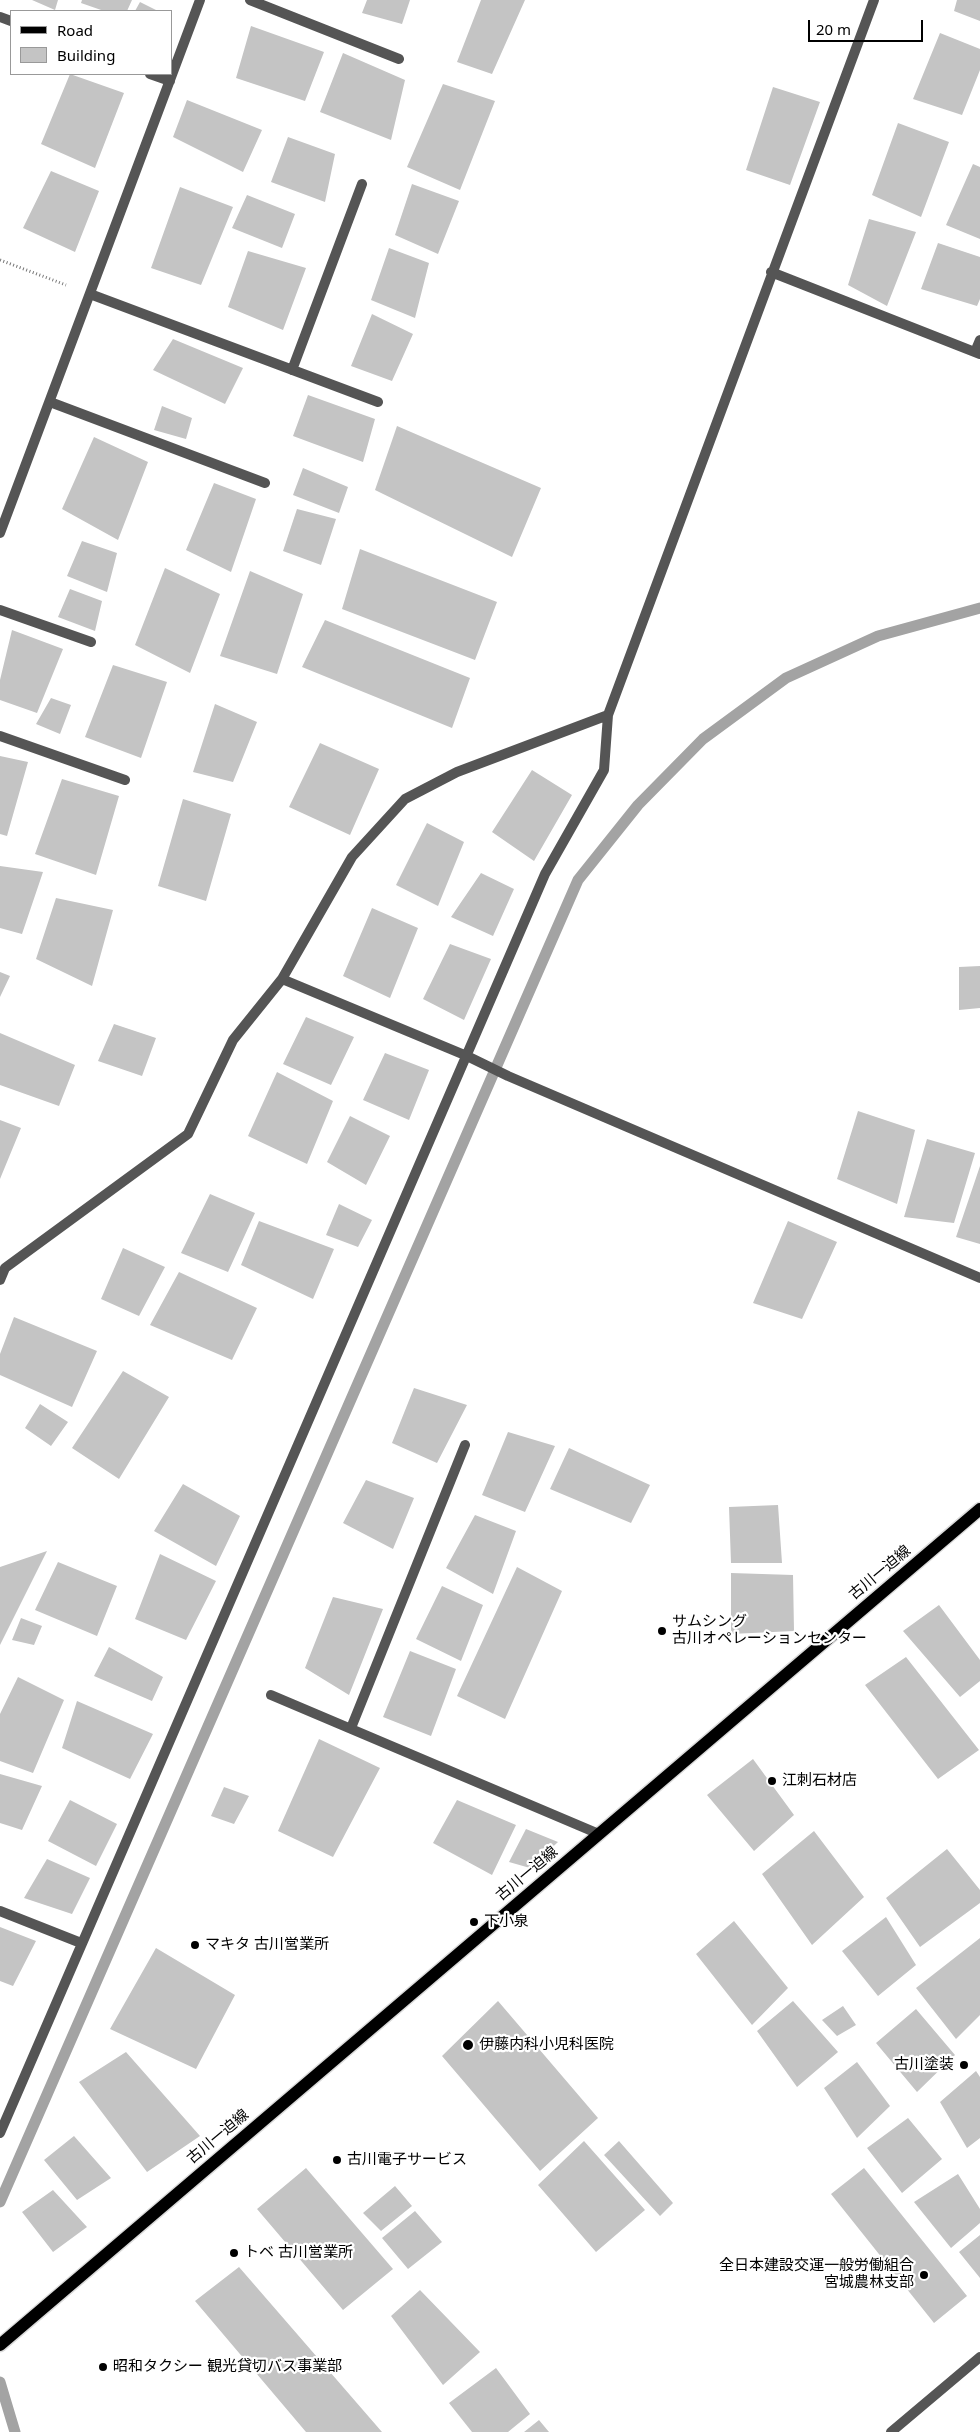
<!DOCTYPE html>
<html>
<head>
<meta charset="utf-8">
<style>
	body { margin:0 }
	#map { position:relative; width:980px; height:2432px; overflow:hidden; background:#fff; font-family:"Noto Sans",sans-serif }
	canvas { display:block }
	.legend { position:absolute; left:10px; top:10px; width:162px; height:65px; box-sizing:border-box; background:#fff; border:1px solid #999; margin:0; padding:6px 9px; list-style:none; font-size:15px; color:#000 }
	.legend li { display:flex; align-items:center; gap:10px; height:25px }
	.legend b { width:25px; border:1px solid #999 }
	.scale { position:absolute; left:808px; top:20px; width:115px; height:22px; box-sizing:border-box; border:2px solid #000; border-top:0; padding-left:6px; font-size:15px; line-height:18px; white-space:nowrap; color:#000; -webkit-text-stroke:4px #fff; paint-order:stroke }
</style>
</head>
<body>
<div id="map">
<canvas width="980" height="2432"></canvas>
<ul class="legend">
<li><b style="height:6px;background:#000"></b>Road</li>
<li><b style="height:14px;background:#c4c4c4"></b>Building</li>
</ul>
<div class="scale">20 m</div>
</div>
<script>
const g = document.querySelector('canvas').getContext('2d');
g.lineJoin = 'round';
function poly(rows) {
  const path = new Path2D();
  for (const r of rows) {
    path.moveTo(r[0], r[1]);
    for (let i = 2; i < r.length; i += 2) path.lineTo(r[i], r[i + 1]);
  }
  return path;
}
function strokePath(path, color, width, dash) {
  g.strokeStyle = color;
  g.lineWidth = width;
  g.lineCap = dash ? 'butt' : 'round';
  g.setLineDash(dash || []);
  g.stroke(path);
}
function fillPath(path, color) {
  g.fillStyle = color;
  g.fill(path, 'evenodd');
}
function drawText(font, color, halo, rows, align = 'center') {
  g.font = font + ' "Noto Sans","Noto Sans JP",sans-serif';
  g.lineWidth = 4.5;
  g.setLineDash([]);
  g.textBaseline = 'middle';
  g.strokeStyle = halo;
  g.fillStyle = color;
  for (const [text, x, y, turn = 0] of rows) {
    g.save();
    g.translate(x, y);
    g.rotate((+turn || 0) * Math.PI / 180);
    g.textAlign = isNaN(turn) ? turn : align;
    if (halo) g.strokeText(text, 0, 0);
    g.fillText(text, 0, 0);
    g.restore();
  }
}
strokePath(poly([
	[0,2202,578,880,638,805,703,739,786,678,878,636,980,608],
	[0,2382,15,2432]
]), '#a3a3a3', 11);
fillPath(poly([
	[32,0,58,0,55,10],
	[82,0,132,0,127,11,104,11,81,3],
	[367,0,410,0,402,24,362,13],
	[481,0,525,0,492,74,457,62],
	[957,0,980,0,980,21,954,11],
	[140,2,158,11,135,11],
	[251,26,324,52,305,101,236,78],
	[940,33,980,49,980,70,962,115,913,99],
	[343,53,405,80,391,140,320,112],
	[70,74,124,93,95,168,41,144],
	[443,84,495,101,460,190,407,167],
	[773,87,820,102,790,185,746,170],
	[187,100,262,130,243,172,173,137],
	[898,123,949,142,921,217,872,195],
	[288,137,335,154,325,202,271,182],
	[973,164,980,167,980,239,946,225],
	[51,171,99,191,75,252,23,228],
	[412,184,459,201,438,254,395,235],
	[180,187,233,207,201,285,151,268],
	[247,195,295,214,282,248,232,228],
	[869,219,916,232,887,306,848,285],
	[938,243,980,257,980,299,977,306,921,289],
	[389,248,429,263,415,318,371,300],
	[248,251,306,268,283,330,228,307],
	[372,314,413,334,392,381,351,366],
	[173,339,243,368,225,404,153,370],
	[308,395,375,419,363,462,293,436],
	[162,406,192,418,186,439,154,430],
	[397,426,541,488,512,557,375,490],
	[94,437,148,462,118,540,62,509],
	[303,468,348,487,339,513,293,495],
	[214,483,256,499,231,572,186,550],
	[297,509,336,519,321,565,283,551],
	[82,541,117,553,107,592,67,576],
	[360,549,497,602,475,660,342,609],
	[165,568,220,594,190,673,135,645],
	[250,571,303,594,277,674,220,656],
	[70,589,102,601,95,631,58,617],
	[325,620,470,678,452,728,302,667],
	[12,630,63,649,37,713,0,700,0,680],
	[113,665,167,682,141,758,85,737],
	[51,698,71,705,60,734,36,724],
	[215,704,257,722,233,782,193,772],
	[320,743,379,769,350,835,289,807],
	[0,756,28,762,7,836,0,834],
	[532,770,572,795,534,861,492,832],
	[62,779,119,796,96,875,35,854],
	[183,799,231,814,206,901,158,886],
	[427,823,464,842,438,906,396,885],
	[0,866,43,872,22,934,0,928],
	[481,873,514,889,493,936,451,917],
	[56,898,113,910,92,986,36,959],
	[372,908,418,928,390,998,343,976],
	[450,944,491,959,464,1020,423,999],
	[980,966,980,1008,959,1010,959,967],
	[0,972,10,976,0,997],
	[306,1017,354,1037,331,1085,283,1064],
	[114,1024,156,1038,142,1076,98,1061],
	[0,1033,75,1065,59,1106,0,1085],
	[385,1053,429,1070,409,1120,363,1100],
	[277,1072,333,1101,307,1164,248,1136],
	[858,1111,915,1130,897,1204,837,1179],
	[350,1116,390,1136,366,1185,327,1162],
	[0,1120,21,1128,0,1179],
	[927,1139,975,1153,954,1223,904,1217],
	[980,1166,980,1244,956,1237],
	[210,1194,255,1213,228,1272,181,1253],
	[339,1204,372,1220,358,1247,326,1235],
	[259,1221,334,1249,313,1299,241,1265],
	[788,1221,837,1242,802,1319,753,1303],
	[123,1248,165,1267,139,1316,101,1299],
	[179,1272,257,1308,232,1360,150,1325],
	[14,1317,97,1351,72,1407,0,1375,0,1354],
	[123,1371,169,1397,119,1479,72,1448],
	[414,1388,467,1405,437,1463,392,1443],
	[40,1404,68,1422,51,1446,25,1428],
	[508,1432,555,1446,525,1512,482,1495],
	[569,1448,650,1485,631,1523,550,1489],
	[366,1480,414,1498,393,1549,343,1523],
	[183,1484,240,1516,216,1566,154,1531],
	[778,1505,782,1563,731,1563,729,1507],
	[475,1515,516,1531,493,1594,446,1568],
	[47,1551,0,1645,0,1567],
	[160,1554,216,1581,186,1640,135,1619],
	[58,1562,117,1586,97,1636,35,1610],
	[517,1567,562,1591,505,1719,457,1696],
	[731,1573,793,1575,794,1631,731,1634],
	[442,1586,483,1605,461,1661,416,1639],
	[333,1597,383,1609,349,1695,305,1668],
	[939,1605,980,1660,980,1681,960,1697,903,1631],
	[21,1618,42,1626,34,1645,12,1640],
	[109,1647,163,1677,152,1701,94,1676],
	[410,1651,456,1669,431,1736,383,1717],
	[906,1657,979,1750,938,1779,865,1685],
	[18,1677,64,1700,33,1773,0,1761,0,1714],
	[77,1701,153,1734,130,1779,62,1748],
	[319,1739,380,1768,333,1857,278,1831],
	[753,1759,794,1815,754,1851,707,1795],
	[0,1774,42,1786,22,1830,0,1823],
	[224,1787,249,1796,234,1824,211,1816],
	[70,1800,117,1824,96,1866,48,1841],
	[457,1800,516,1825,492,1875,433,1843],
	[526,1829,558,1842,530,1868,509,1862],
	[814,1831,864,1897,812,1945,762,1874],
	[947,1849,980,1890,980,1903,920,1947,886,1898],
	[47,1859,90,1878,72,1914,24,1898],
	[886,1917,916,1965,878,1996,842,1951],
	[734,1921,788,1988,752,2025,696,1954],
	[0,1927,36,1941,13,1986,0,1981],
	[980,1938,980,2015,956,2039,916,1988],
	[156,1948,235,1995,196,2069,110,2029],
	[498,2001,598,2118,540,2171,442,2056],
	[793,2001,838,2052,797,2087,757,2031],
	[843,2006,856,2025,837,2036,822,2020],
	[916,2009,955,2055,917,2092,876,2043],
	[126,2052,200,2136,147,2172,79,2082],
	[857,2062,890,2106,857,2138,824,2088],
	[976,2071,980,2077,980,2138,967,2148,940,2102],
	[908,2118,942,2159,902,2193,867,2148],
	[74,2136,111,2178,77,2200,44,2160],
	[584,2141,645,2210,596,2252,538,2185],
	[619,2141,673,2203,660,2216,604,2155],
	[306,2168,393,2269,343,2310,257,2209],
	[864,2168,967,2296,934,2323,831,2194],
	[958,2174,980,2209,980,2223,951,2248,914,2202],
	[395,2186,412,2206,381,2231,363,2213],
	[53,2190,87,2227,53,2252,22,2212],
	[415,2211,442,2242,408,2269,382,2238],
	[980,2235,980,2278,959,2252],
	[239,2267,382,2432,306,2432,195,2301],
	[420,2290,480,2352,443,2385,391,2316],
	[496,2368,530,2414,508,2432,472,2432,449,2403],
	[539,2420,549,2432,524,2432]
]), '#c4c4c4');
const primary = poly([
	[0,2345,980,1509]
]);
strokePath(primary, '#dbdbdb', 15);
strokePath(poly([
	[0,260,66,285]
]), '#777', 3, [1, 2.5]);
strokePath(poly([
	[250,0,399,59],
	[0,17,11,21],
	[150,74,170,81],
	[771,272,980,354],
	[90,294,378,402],
	[975,352,980,340],
	[292,370,362,184],
	[50,402,265,483],
	[0,533,200,0],
	[0,610,91,642],
	[0,736,125,780],
	[282,979,352,857,405,799,457,772,608,715,874,0],
	[0,1280,5,1268,188,1134,233,1040,282,979,467,1056,508,1076,980,1278],
	[271,1695,599,1834],
	[351,1728,465,1445],
	[0,1911,81,1943],
	[0,2133,545,874,604,770,608,715],
	[891,2432,980,2357]
]), '#555', 10);
strokePath(primary, '#000', 12);
for (const [x, y, r, color] of [
	[662,1631,5,"#000"],
	[772,1781,5,"#000"],
	[474,1922,5,"#000"],
	[195,1945,5,"#000"],
	[468,2045,6,"#000"],
	[964,2065,5,"#000"],
	[337,2160,5,"#000"],
	[234,2253,5,"#000"],
	[924,2275,5,"#000"],
	[103,2367,5,"#000"]
]) {
  const dot = new Path2D();
  dot.arc(x, y, r, 0, 2 * Math.PI);
  g.fillStyle = color;
  g.fill(dot);
  strokePath(dot, '#fff', 2);
}
drawText('15px', '#000', '#fff', [
	["古川一迫線",880,1573,-40],
	["古川一迫線",527,1874,-40],
	["古川一迫線",218,2137,-40]
]);
drawText('15px', '#000', '#fff', [
	["サムシング",672,1622],
	["古川オペレーションセンター",672,1639],
	["江刺石材店",782,1781],
	["下小泉",484,1922],
	["マキタ 古川営業所",205,1945],
	["伊藤内科小児科医院",479,2045],
	["古川塗装",954,2065,"right"],
	["古川電子サービス",347,2160],
	["トベ 古川営業所",244,2253],
	["全日本建設交運一般労働組合",914,2266,"right"],
	["宮城農林支部",914,2283,"right"],
	["昭和タクシー 観光貸切バス事業部",113,2367]
], 'left');
</script>
</body>
</html>
